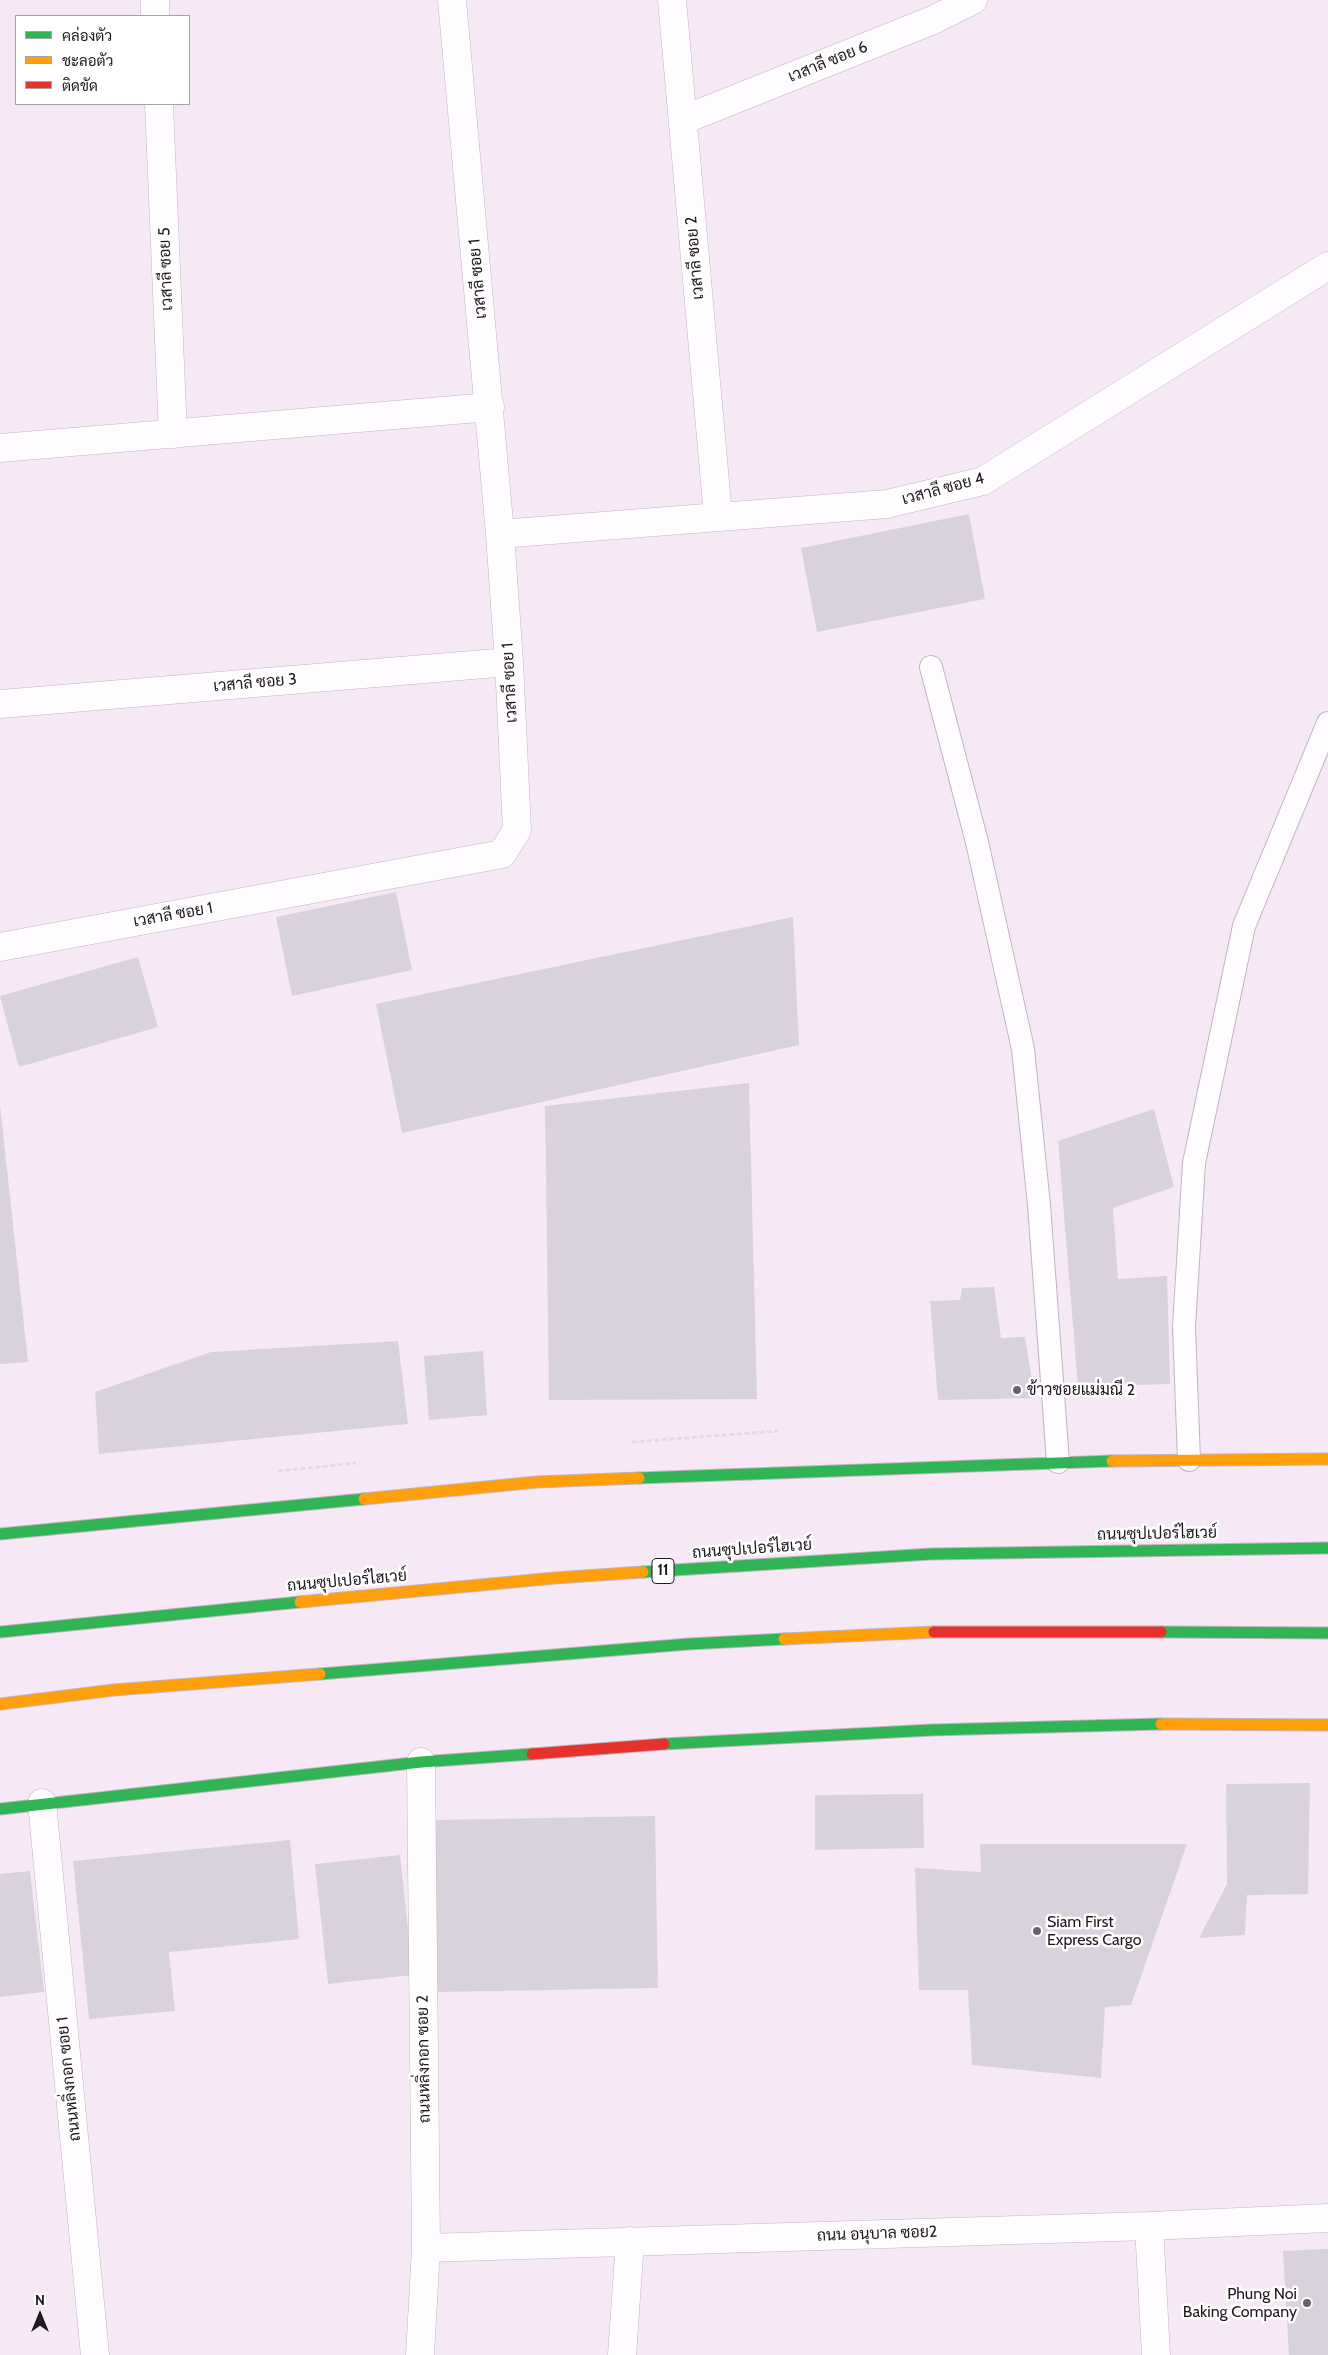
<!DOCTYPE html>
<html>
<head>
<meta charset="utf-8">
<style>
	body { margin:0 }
	#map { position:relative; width:1328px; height:2355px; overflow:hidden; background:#f6e9f5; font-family:Cabin,Sarabun,sans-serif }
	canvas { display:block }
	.legend { position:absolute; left:15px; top:15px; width:175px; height:90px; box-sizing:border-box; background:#fff; border:1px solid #a6a2a5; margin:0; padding:6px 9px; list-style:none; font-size:15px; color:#20171f }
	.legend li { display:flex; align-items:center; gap:10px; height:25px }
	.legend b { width:25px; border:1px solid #a6a2a5 }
	.north { position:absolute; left:15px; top:2290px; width:50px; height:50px; -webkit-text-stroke:4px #fff; paint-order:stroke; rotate:0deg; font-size:14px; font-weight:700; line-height:20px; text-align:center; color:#20171f }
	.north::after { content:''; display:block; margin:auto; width:18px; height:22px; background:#20171f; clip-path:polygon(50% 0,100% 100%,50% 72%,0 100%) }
</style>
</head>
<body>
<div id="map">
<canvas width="1328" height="2355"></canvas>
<ul class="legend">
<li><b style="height:6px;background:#30b455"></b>คล่องตัว</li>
<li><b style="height:6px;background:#ff9f0a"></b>ชะลอตัว</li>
<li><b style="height:6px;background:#e5322d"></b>ติดขัด</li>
</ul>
<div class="north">N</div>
</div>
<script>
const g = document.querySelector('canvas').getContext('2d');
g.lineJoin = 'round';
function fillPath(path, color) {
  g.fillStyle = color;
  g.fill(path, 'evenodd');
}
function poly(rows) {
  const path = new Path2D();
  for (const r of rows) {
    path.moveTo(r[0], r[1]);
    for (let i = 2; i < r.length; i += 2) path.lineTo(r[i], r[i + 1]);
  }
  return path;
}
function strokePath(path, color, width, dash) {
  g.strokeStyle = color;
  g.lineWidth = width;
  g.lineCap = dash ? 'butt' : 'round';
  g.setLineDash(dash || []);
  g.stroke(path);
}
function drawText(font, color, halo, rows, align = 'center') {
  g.font = font + ' Cabin,Sarabun,sans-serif';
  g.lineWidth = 5;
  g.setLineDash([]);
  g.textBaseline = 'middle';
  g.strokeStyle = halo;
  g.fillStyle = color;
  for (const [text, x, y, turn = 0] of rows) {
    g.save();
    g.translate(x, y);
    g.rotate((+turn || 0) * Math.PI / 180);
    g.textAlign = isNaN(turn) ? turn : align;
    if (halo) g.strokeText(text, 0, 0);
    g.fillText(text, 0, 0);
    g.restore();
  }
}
fillPath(poly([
	[969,514,985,599,817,632,801,548],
	[396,892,412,970,292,996,276,917],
	[793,917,799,1045,402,1133,376,1004],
	[138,957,158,1027,19,1067,0,996],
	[749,1083,757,1399,549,1400,545,1106],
	[0,1105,28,1362,0,1364],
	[1154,1109,1174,1187,1113,1208,1118,1279,1167,1276,1170,1384,1078,1387,1058,1141],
	[994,1287,1001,1338,1025,1337,1035,1398,938,1400,930,1301,960,1300,962,1288],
	[398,1341,408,1424,99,1454,95,1392,211,1352],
	[483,1351,487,1415,429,1420,424,1356],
	[1310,1783,1308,1894,1247,1895,1245,1935,1199,1938,1227,1884,1226,1784],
	[923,1794,924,1848,815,1850,815,1795],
	[655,1816,658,1988,436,1992,433,1820],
	[290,1840,299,1939,169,1952,175,2011,89,2019,73,1861],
	[980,1844,1187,1844,1131,2005,1105,2007,1101,2078,972,2065,968,1990,919,1990,915,1868,981,1872],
	[400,1855,413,1975,328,1984,315,1864],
	[30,1871,44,1992,0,1997,0,1874],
	[1328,2249,1328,2355,1289,2355,1283,2251]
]), '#d9d2dd');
const lane = poly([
	[931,667,977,842,1023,1049,1039,1205,1058,1462],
	[1189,1460,1184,1327,1194,1163,1244,926,1328,723]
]);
const street = poly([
	[155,0,155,16],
	[672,0,718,516],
	[159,104,173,434],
	[683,120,933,20,973,0],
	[0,448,490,407],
	[500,534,887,504,983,481,1328,266],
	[0,704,509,662],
	[0,947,502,854,517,830,509,662,500,534,452,0],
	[42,1803,95,2355],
	[1149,2226,1156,2355],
	[426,2248,1149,2226,1328,2218],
	[420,2355,426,2248,421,1762],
	[622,2355,630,2241]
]);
const fast = poly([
	[639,1478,1112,1461],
	[0,1534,364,1499],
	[643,1572,931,1554,1328,1548],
	[0,1632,300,1602],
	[1161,1632,1328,1633],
	[320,1674,689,1644,784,1639],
	[664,1744,932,1730,1161,1724],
	[0,1809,421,1762,532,1754]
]);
const slow = poly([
	[1112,1461,1328,1459],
	[364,1499,537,1482,639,1478],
	[300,1602,555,1578,643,1572],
	[784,1639,934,1632],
	[0,1704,114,1690,320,1674],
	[1161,1724,1328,1725]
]);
const jam = poly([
	[934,1632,1161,1632],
	[532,1754,664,1744]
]);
strokePath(lane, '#c0b5bf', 24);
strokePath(street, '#c0b5bf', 29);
strokePath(fast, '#c0b5bf', 13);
strokePath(slow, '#c0b5bf', 13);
strokePath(jam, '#c0b5bf', 13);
strokePath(poly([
	[632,1442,778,1431],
	[278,1471,356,1463]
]), '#e0dce0', 3, [5, 2.5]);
strokePath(lane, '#fefcfe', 22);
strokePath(street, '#fefcfe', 28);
strokePath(fast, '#30b455', 11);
strokePath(slow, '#ff9f0a', 11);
strokePath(jam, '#e5322d', 11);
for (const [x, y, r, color] of [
	[1017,1390,5,"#6b606a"],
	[1037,1931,5,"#6b606a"],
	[1307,2303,5,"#6b606a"]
]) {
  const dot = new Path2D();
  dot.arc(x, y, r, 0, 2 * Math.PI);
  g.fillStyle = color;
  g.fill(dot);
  strokePath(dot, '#fff', 2);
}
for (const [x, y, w] of [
	[663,1571,22]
]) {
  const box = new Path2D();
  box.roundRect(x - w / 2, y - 12.5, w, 25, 4);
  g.fillStyle = '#fff';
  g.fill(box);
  strokePath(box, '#20171f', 1);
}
drawText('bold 15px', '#20171f', null, [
	["11",663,1571]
]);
drawText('16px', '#20171f', '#fff', [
	["เวสาลี ซอย 6",828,62,-22],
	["เวสาลี ซอย 2",695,258,-95],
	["เวสาลี ซอย 5",166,269,-92],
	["เวสาลี ซอย 1",478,279,-95],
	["เวสาลี ซอย 4",943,489,-15],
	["เวสาลี ซอย 3",255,683,-5],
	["เวสาลี ซอย 1",510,683,-93],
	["เวสาลี ซอย 1",173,915,-10],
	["ถนนซุปเปอร์ไฮเวย์",1157,1534,-1],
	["ถนนซุปเปอร์ไฮเวย์",752,1549,-4],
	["ถนนซุปเปอร์ไฮเวย์",347,1581,-5],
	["ถนนหลิ่งกอก ซอย 2",424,2059,-91],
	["ถนนหลิ่งกอก ซอย 1",69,2079,-96],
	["ถนน อนุบาล ซอย2",877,2234,-2]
]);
drawText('16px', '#20171f', '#fff', [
	["ข้าวซอยแม่มณี 2",1027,1390],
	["Siam First",1047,1922],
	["Express Cargo",1047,1940],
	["Phung Noi",1297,2294,"right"],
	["Baking Company",1297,2312,"right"]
], 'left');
</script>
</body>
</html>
